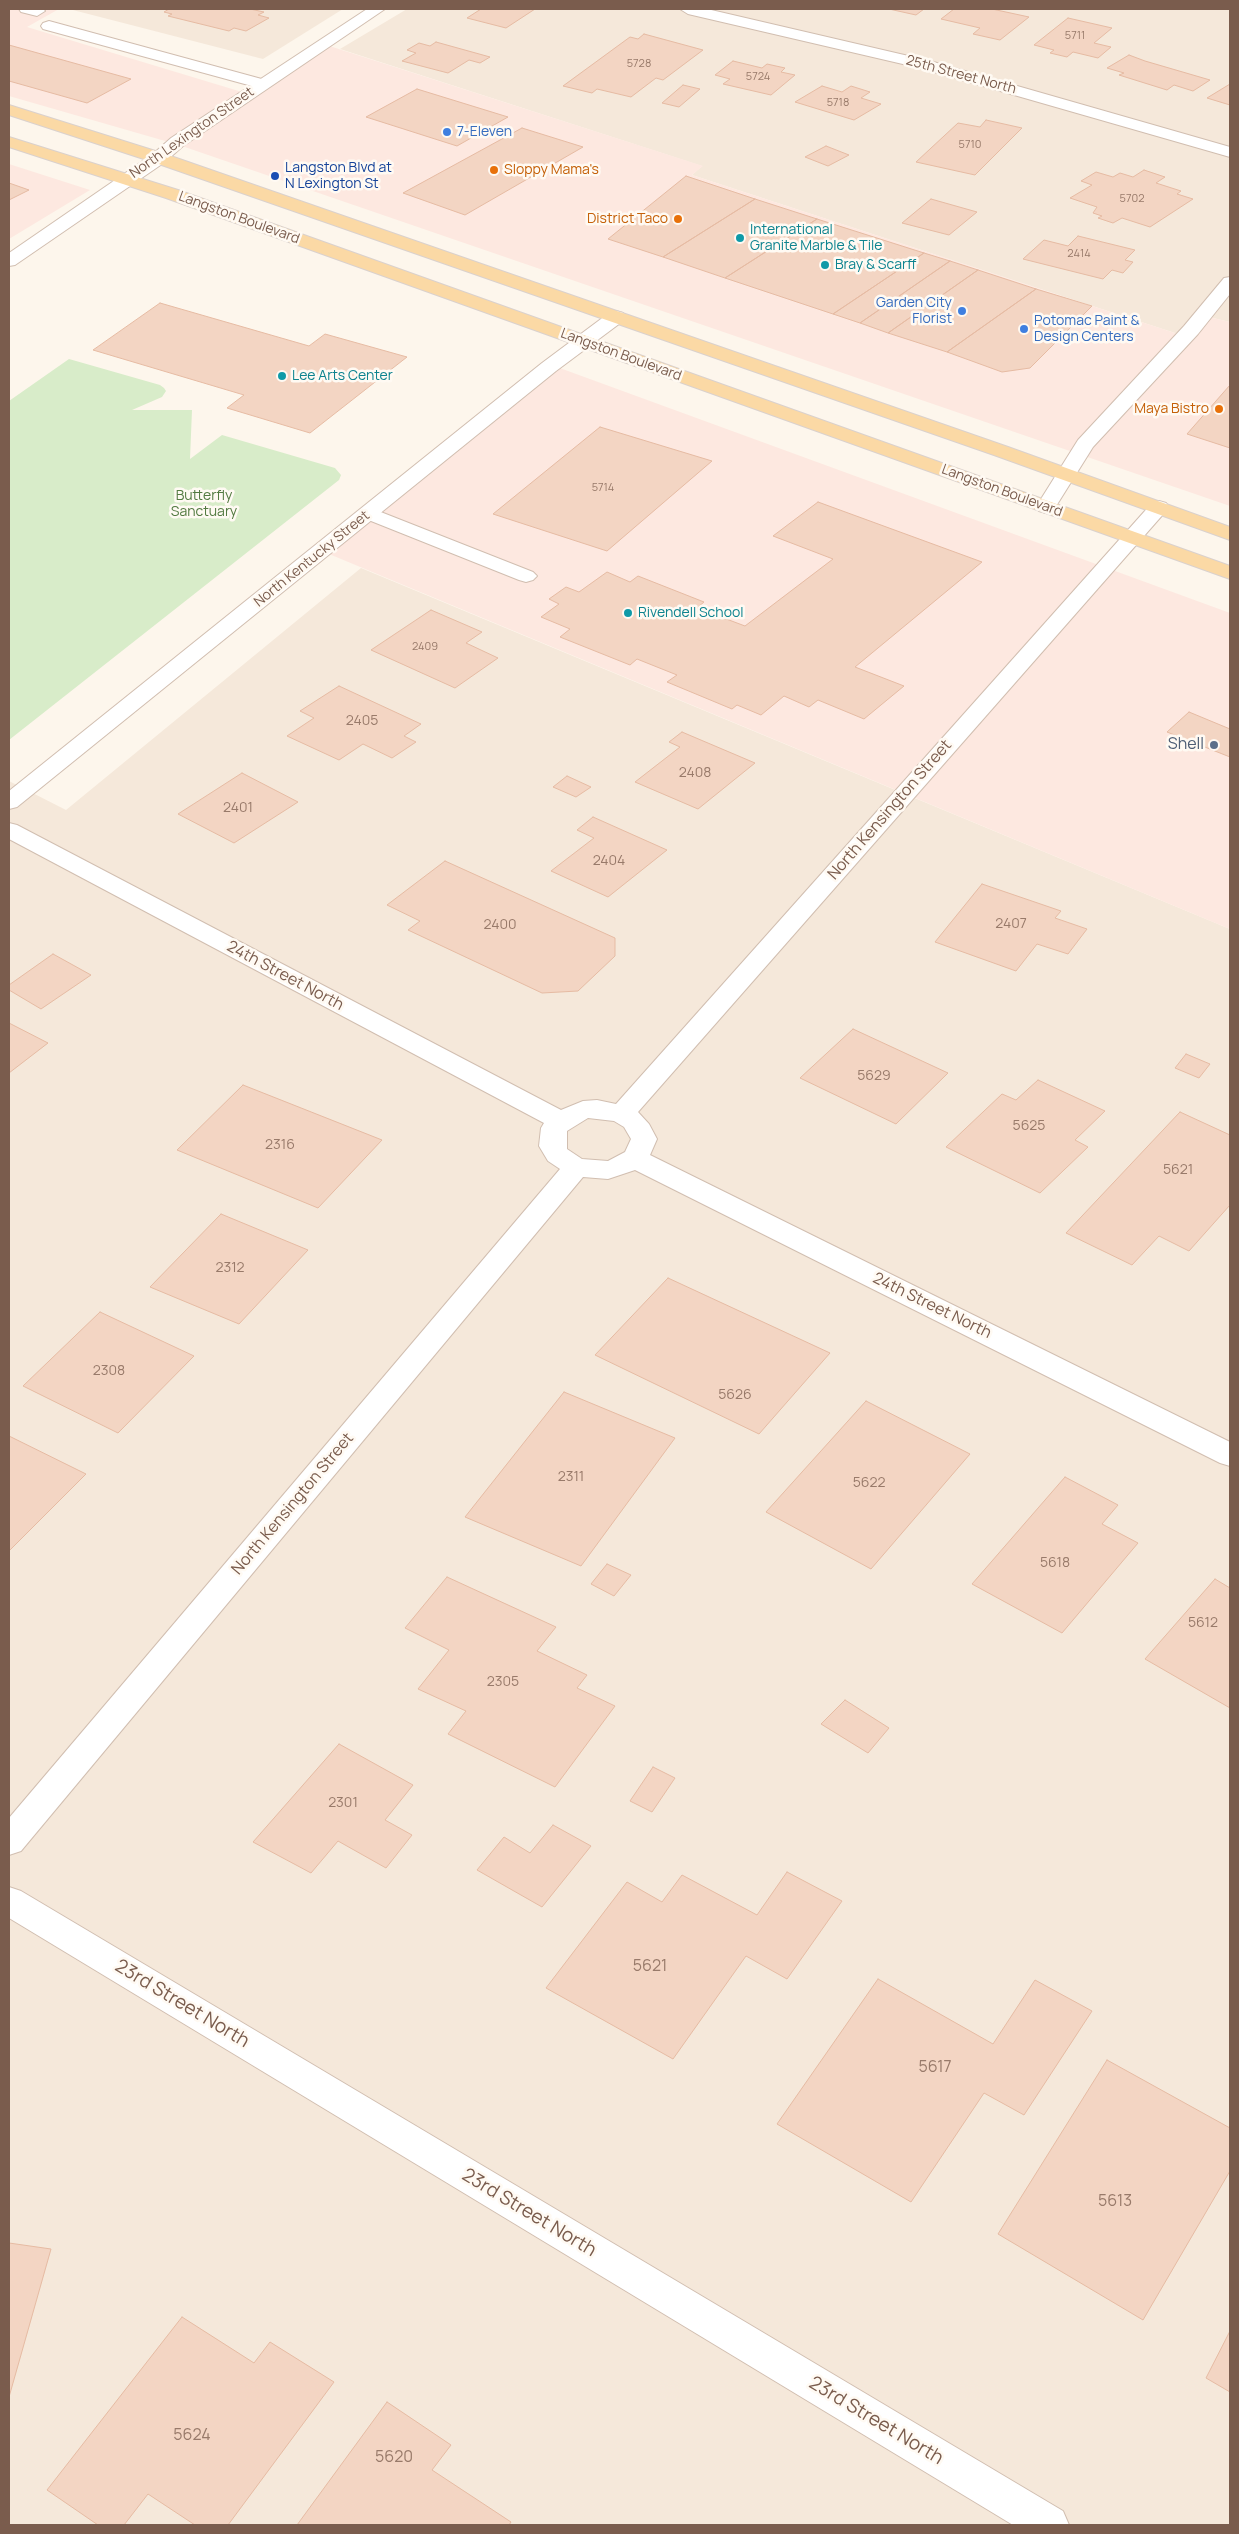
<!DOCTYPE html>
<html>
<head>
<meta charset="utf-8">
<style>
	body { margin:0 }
	#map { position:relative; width:1239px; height:2534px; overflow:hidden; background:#fdf6ec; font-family:Manrope,sans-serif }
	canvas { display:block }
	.frame { position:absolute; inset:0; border:10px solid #7a5c4d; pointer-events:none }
</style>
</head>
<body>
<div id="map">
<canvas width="1239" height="2534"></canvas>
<div class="frame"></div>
</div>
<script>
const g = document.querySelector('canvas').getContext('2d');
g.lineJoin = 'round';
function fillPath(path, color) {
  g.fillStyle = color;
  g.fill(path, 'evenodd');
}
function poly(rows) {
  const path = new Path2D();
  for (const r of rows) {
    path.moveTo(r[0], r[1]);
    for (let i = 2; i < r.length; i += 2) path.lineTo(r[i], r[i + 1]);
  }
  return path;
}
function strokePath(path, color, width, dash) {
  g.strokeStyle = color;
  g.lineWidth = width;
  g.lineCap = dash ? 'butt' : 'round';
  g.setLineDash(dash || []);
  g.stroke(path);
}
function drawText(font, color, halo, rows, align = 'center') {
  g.font = font + ' Manrope,sans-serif';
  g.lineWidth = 5;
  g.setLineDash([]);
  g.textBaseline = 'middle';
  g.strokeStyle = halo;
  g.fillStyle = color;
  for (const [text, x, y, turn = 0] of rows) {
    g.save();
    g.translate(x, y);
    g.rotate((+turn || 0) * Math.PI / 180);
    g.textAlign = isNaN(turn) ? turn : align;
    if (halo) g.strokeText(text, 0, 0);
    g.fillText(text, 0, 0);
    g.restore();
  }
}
fillPath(poly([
	[69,9,343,9,263,59],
	[407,9,1230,9,1230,322,1200,315,1181,335,692,175,702,166,340,49],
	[361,568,1230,929,1230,2525,9,2525,9,781,66,810]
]), '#f5e8da');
fillPath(poly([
	[9,9,59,9,27,27,242,92,320,43,703,166,692,175,1181,335,1200,315,1230,322,1230,506,179,145,9,96],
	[9,164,90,190,9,239],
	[557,367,1230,613,1230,929,329,554]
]), '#fde8e0');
fillPath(poly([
	[69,359,160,385,164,388,166,391,162,397,132,410,192,410,190,459,222,435,335,468,341,475,339,480,9,740,9,401]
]), '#d8ecc9');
const building = poly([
	[169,9,250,9,264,12,258,15,269,18,246,31,234,28,229,31,168,16,172,14,164,12,169,9],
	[481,9,535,9,506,28,467,18,481,9],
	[889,9,924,9,916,15,889,9],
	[954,9,992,9,1029,17,1000,40,973,34,980,28,941,19,954,9],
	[1068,18,1112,28,1094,43,1111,47,1098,58,1073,52,1067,57,1050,53,1054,50,1034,45,1068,18],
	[644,34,703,50,663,80,656,78,631,97,597,89,592,93,563,86,630,37,638,39,644,34],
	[436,42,490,57,480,63,469,60,448,73,402,61,416,53,407,50,419,43,430,46,436,42],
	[9,45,131,79,87,103,9,81,9,45],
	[1129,55,1145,61,1210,80,1193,91,1174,85,1167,90,1119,75,1124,73,1107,68,1129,55],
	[733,61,762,68,767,64,785,68,781,72,795,75,771,95,723,84,730,79,715,75,733,61],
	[1230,84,1230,105,1207,98,1230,84],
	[683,85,700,89,679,107,662,103,683,85],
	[822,86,842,92,851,86,870,92,861,98,881,104,854,120,795,102,822,86],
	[417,89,508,117,457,146,366,117,417,89],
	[986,120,1022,128,975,175,916,162,958,123,980,127,986,120],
	[522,128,583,147,465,215,403,193,522,128],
	[826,146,849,155,828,166,805,157,826,146],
	[1144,170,1165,177,1156,183,1181,191,1177,194,1193,199,1150,227,1122,218,1113,223,1098,218,1102,216,1093,213,1097,207,1070,198,1092,185,1081,181,1096,172,1113,177,1120,173,1133,177,1144,170],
	[686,176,755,199,663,257,608,239,686,176],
	[9,183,29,190,9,200,9,183],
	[755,199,817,219,725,278,663,257,755,199],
	[931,199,977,212,949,235,902,223,931,199],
	[817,219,924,253,833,314,725,278,817,219],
	[1078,236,1135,250,1125,260,1133,262,1123,273,1112,270,1103,279,1023,259,1044,240,1068,246,1078,236],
	[924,253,950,261,860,323,833,314,924,253],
	[950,261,978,270,888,333,860,323,950,261],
	[978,270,1036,289,947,352,888,333,978,270],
	[1036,289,1092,306,1030,368,1002,372,947,352,1036,289],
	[160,303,309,346,325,334,407,357,310,433,227,408,244,395,93,350,160,303],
	[1230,385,1230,448,1187,434,1230,385],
	[600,427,712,461,607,551,493,514,600,427],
	[818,502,982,562,855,667,904,686,864,719,818,700,809,707,784,696,761,715,737,705,732,709,667,682,677,675,637,659,630,665,560,637,570,629,541,617,559,604,549,599,566,587,579,592,607,572,630,582,638,576,704,602,697,608,745,626,833,559,773,536,818,502],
	[431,610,482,632,466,643,498,658,455,688,371,650,431,610],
	[339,686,421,724,404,736,416,742,392,758,363,744,339,760,287,736,314,718,300,711,339,686],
	[1189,712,1230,729,1230,757,1167,732,1189,712],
	[682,732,755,763,698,809,635,782,680,747,669,742,682,732],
	[242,773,298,802,234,843,178,814,242,773],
	[567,776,591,787,576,797,553,787,567,776],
	[593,817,667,850,608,897,551,871,594,838,577,830,593,817],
	[445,861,615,938,615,956,578,991,542,993,408,930,420,921,387,905,445,861],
	[982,884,1061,911,1055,918,1087,929,1068,954,1037,944,1016,971,935,942,982,884],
	[53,954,91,975,41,1009,9,990,9,985,53,954],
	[9,1023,48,1043,9,1073,9,1023],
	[853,1029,948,1073,896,1124,800,1078,853,1029],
	[1186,1054,1210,1064,1199,1078,1175,1068,1186,1054],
	[1038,1080,1105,1111,1075,1140,1088,1147,1040,1193,946,1147,1002,1094,1016,1100,1038,1080],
	[243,1085,382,1140,318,1208,177,1150,243,1085],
	[1180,1112,1230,1135,1230,1205,1189,1251,1159,1236,1132,1265,1066,1233,1180,1112],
	[221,1214,308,1250,239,1324,150,1287,221,1214],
	[668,1278,830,1353,759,1434,595,1355,668,1278],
	[100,1312,194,1356,118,1433,23,1386,100,1312],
	[564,1392,675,1438,581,1566,465,1517,564,1392],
	[866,1401,970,1454,871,1569,766,1512,866,1401],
	[9,1436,86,1474,9,1551,9,1436],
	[1065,1477,1118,1505,1102,1524,1138,1543,1062,1633,972,1584,1065,1477],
	[607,1564,631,1575,614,1596,591,1584,607,1564],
	[447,1577,556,1627,537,1651,587,1675,577,1688,615,1706,555,1787,448,1734,466,1711,418,1689,449,1650,405,1628,447,1577],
	[1215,1579,1230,1588,1230,1708,1145,1659,1215,1579],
	[845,1700,889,1728,868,1753,821,1724,845,1700],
	[339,1744,413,1785,385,1820,412,1835,386,1868,338,1841,311,1873,253,1842,339,1744],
	[653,1767,675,1778,652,1812,630,1801,653,1767],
	[553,1825,591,1846,542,1907,477,1870,504,1837,530,1853,553,1825],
	[787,1872,842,1901,787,1979,746,1956,673,2059,546,1988,627,1882,662,1902,682,1875,757,1915,787,1872],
	[878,1979,993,2044,1035,1980,1092,2011,1024,2115,984,2093,911,2202,777,2124,878,1979],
	[1107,2060,1230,2128,1230,2171,1143,2320,998,2234,1107,2060],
	[9,2243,51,2249,9,2397,9,2243],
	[182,2317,254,2363,270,2342,334,2382,228,2525,195,2525,148,2494,124,2525,98,2525,47,2490,182,2317],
	[1230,2331,1230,2392,1206,2378,1230,2331],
	[387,2402,451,2445,432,2470,511,2522,509,2525,297,2525,387,2402]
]);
fillPath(building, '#f3d5c3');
strokePath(building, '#e6bba3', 1);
const service = poly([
	[19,9,43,9,45,11,37,16,21,12,19,9],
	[49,21,269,81,271,84,263,89,43,29,41,26,43,23,49,21],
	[368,507,533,572,537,576,533,580,526,582,519,580,361,517,358,513,361,509,368,507]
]);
const minor = poly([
	[680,9,707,9,930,61,1230,147,1230,157,920,68,688,14,680,9],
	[1230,277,1230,294,1198,334,1093,447,1053,511,1046,513,1039,511,1036,507,1078,440,1184,326,1224,278,1230,277],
	[616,311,623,313,625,317,623,321,556,371,17,807,9,809,9,791,542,363,609,313,616,311],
	[1159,501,1166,503,1169,507,1166,511,638,1112,649,1124,657,1139,650,1155,1230,1442,1230,1466,1220,1463,635,1170,608,1179,583,1177,21,1851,9,1855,9,1818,560,1169,548,1161,539,1146,541,1128,544,1123,9,839,9,823,17,825,561,1110,583,1101,597,1100,616,1104,1152,503,1159,501],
	[588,1118,614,1121,624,1127,631,1139,625,1152,608,1161,582,1159,567,1149,567,1131,588,1118],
	[9,1887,21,1891,1063,2511,1069,2525,1013,2525,9,1918,9,1887]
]);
const tertiary = poly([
	[367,9,385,9,183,146,165,162,15,265,9,266,9,253,153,154,171,138,367,9]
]);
const primary = poly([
	[9,105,165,154,1008,447,1230,527,1230,540,994,455,153,162,9,115,9,105],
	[9,137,178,190,1230,566,1230,579,166,198,9,147,9,137]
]);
strokePath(service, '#d1beb0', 2);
strokePath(minor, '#d1beb0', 2);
strokePath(tertiary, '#d1beb0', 2);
strokePath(primary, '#dad1cd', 2);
fillPath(service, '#fff');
fillPath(minor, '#fff');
fillPath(tertiary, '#fff');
fillPath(primary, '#fbd9a5');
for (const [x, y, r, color] of [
	[447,132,5,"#3f7fe0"],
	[494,170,5,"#e8710a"],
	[275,176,5,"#1a4fb4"],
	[678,219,5,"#e8710a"],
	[740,238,5,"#0f9aa8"],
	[825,265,5,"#0f9aa8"],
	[962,311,5,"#3f7fe0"],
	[1024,329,5,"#3f7fe0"],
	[282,376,5,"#0f9aa8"],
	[1219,409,5,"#e8710a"],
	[628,613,5,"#0f9aa8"],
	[1214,745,5,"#5c6f8a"]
]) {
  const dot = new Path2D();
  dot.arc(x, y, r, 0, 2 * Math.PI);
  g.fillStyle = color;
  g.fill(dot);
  strokePath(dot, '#fffaf3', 2);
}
drawText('11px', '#987a6a', null, [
	["5711",1075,36],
	["5728",639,64],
	["5724",758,77],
	["5718",838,103],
	["5710",970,145],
	["5702",1132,199],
	["2414",1079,254],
	["5714",603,488],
	["2409",425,647]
]);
drawText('14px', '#7a5c4d', '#fffaf3', [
	["25th Street North",961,75,15],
	["North Lexington Street",192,133,-35],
	["Langston Boulevard",239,218,20],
	["Langston Boulevard",621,355,20],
	["Langston Boulevard",1002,491,20],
	["North Kentucky Street",312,559,-39]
]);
drawText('14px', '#366cbe', '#fffaf3', [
	["7-Eleven",457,132],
	["Garden City",952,303,"right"],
	["Florist",952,319,"right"],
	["Potomac Paint &",1034,321],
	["Design Centers",1034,337]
], 'left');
drawText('14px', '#164399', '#fffaf3', [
	["Langston Blvd at",285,168],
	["N Lexington St",285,184]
], 'left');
drawText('14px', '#c56008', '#fffaf3', [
	["Sloppy Mama's",504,170,"left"],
	["District Taco",668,219],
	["Maya Bistro",1209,409]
], 'right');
drawText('14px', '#0d838f', '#fffaf3', [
	["International",750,230],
	["Granite Marble & Tile",750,246],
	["Bray & Scarff",835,265],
	["Lee Arts Center",292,376],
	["Rivendell School",638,613]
], 'left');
drawText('14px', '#537a41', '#fffaf3', [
	["Butterfly",204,496],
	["Sanctuary",204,512]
]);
drawText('14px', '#987a6a', null, [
	["2405",362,721],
	["2408",695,773],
	["2401",238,808],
	["2404",609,861],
	["2407",1011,924],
	["2400",500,925],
	["5629",874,1076],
	["5625",1029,1126],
	["2316",280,1145],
	["5621",1178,1170],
	["2312",230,1268],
	["2308",109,1371],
	["5626",735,1395],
	["2311",571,1477],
	["5622",869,1483],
	["5618",1055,1563],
	["5612",1203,1623],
	["2305",503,1682],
	["2301",343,1803]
]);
drawText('16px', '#4e5e75', '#fffaf3', [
	["Shell",1204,745]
], 'right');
drawText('16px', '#7a5c4d', '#fffaf3', [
	["North Kensington Street",890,810,-49],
	["24th Street North",285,976,28],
	["24th Street North",932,1306,26],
	["North Kensington Street",293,1504,-50]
]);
drawText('16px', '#987a6a', null, [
	["5621",650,1967],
	["5617",935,2068],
	["5613",1115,2202],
	["5624",192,2436],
	["5620",394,2458]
]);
drawText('19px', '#7a5c4d', '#fffaf3', [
	["23rd Street North",182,2004,31],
	["23rd Street North",529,2213,31],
	["23rd Street North",876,2421,31]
]);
</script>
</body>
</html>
